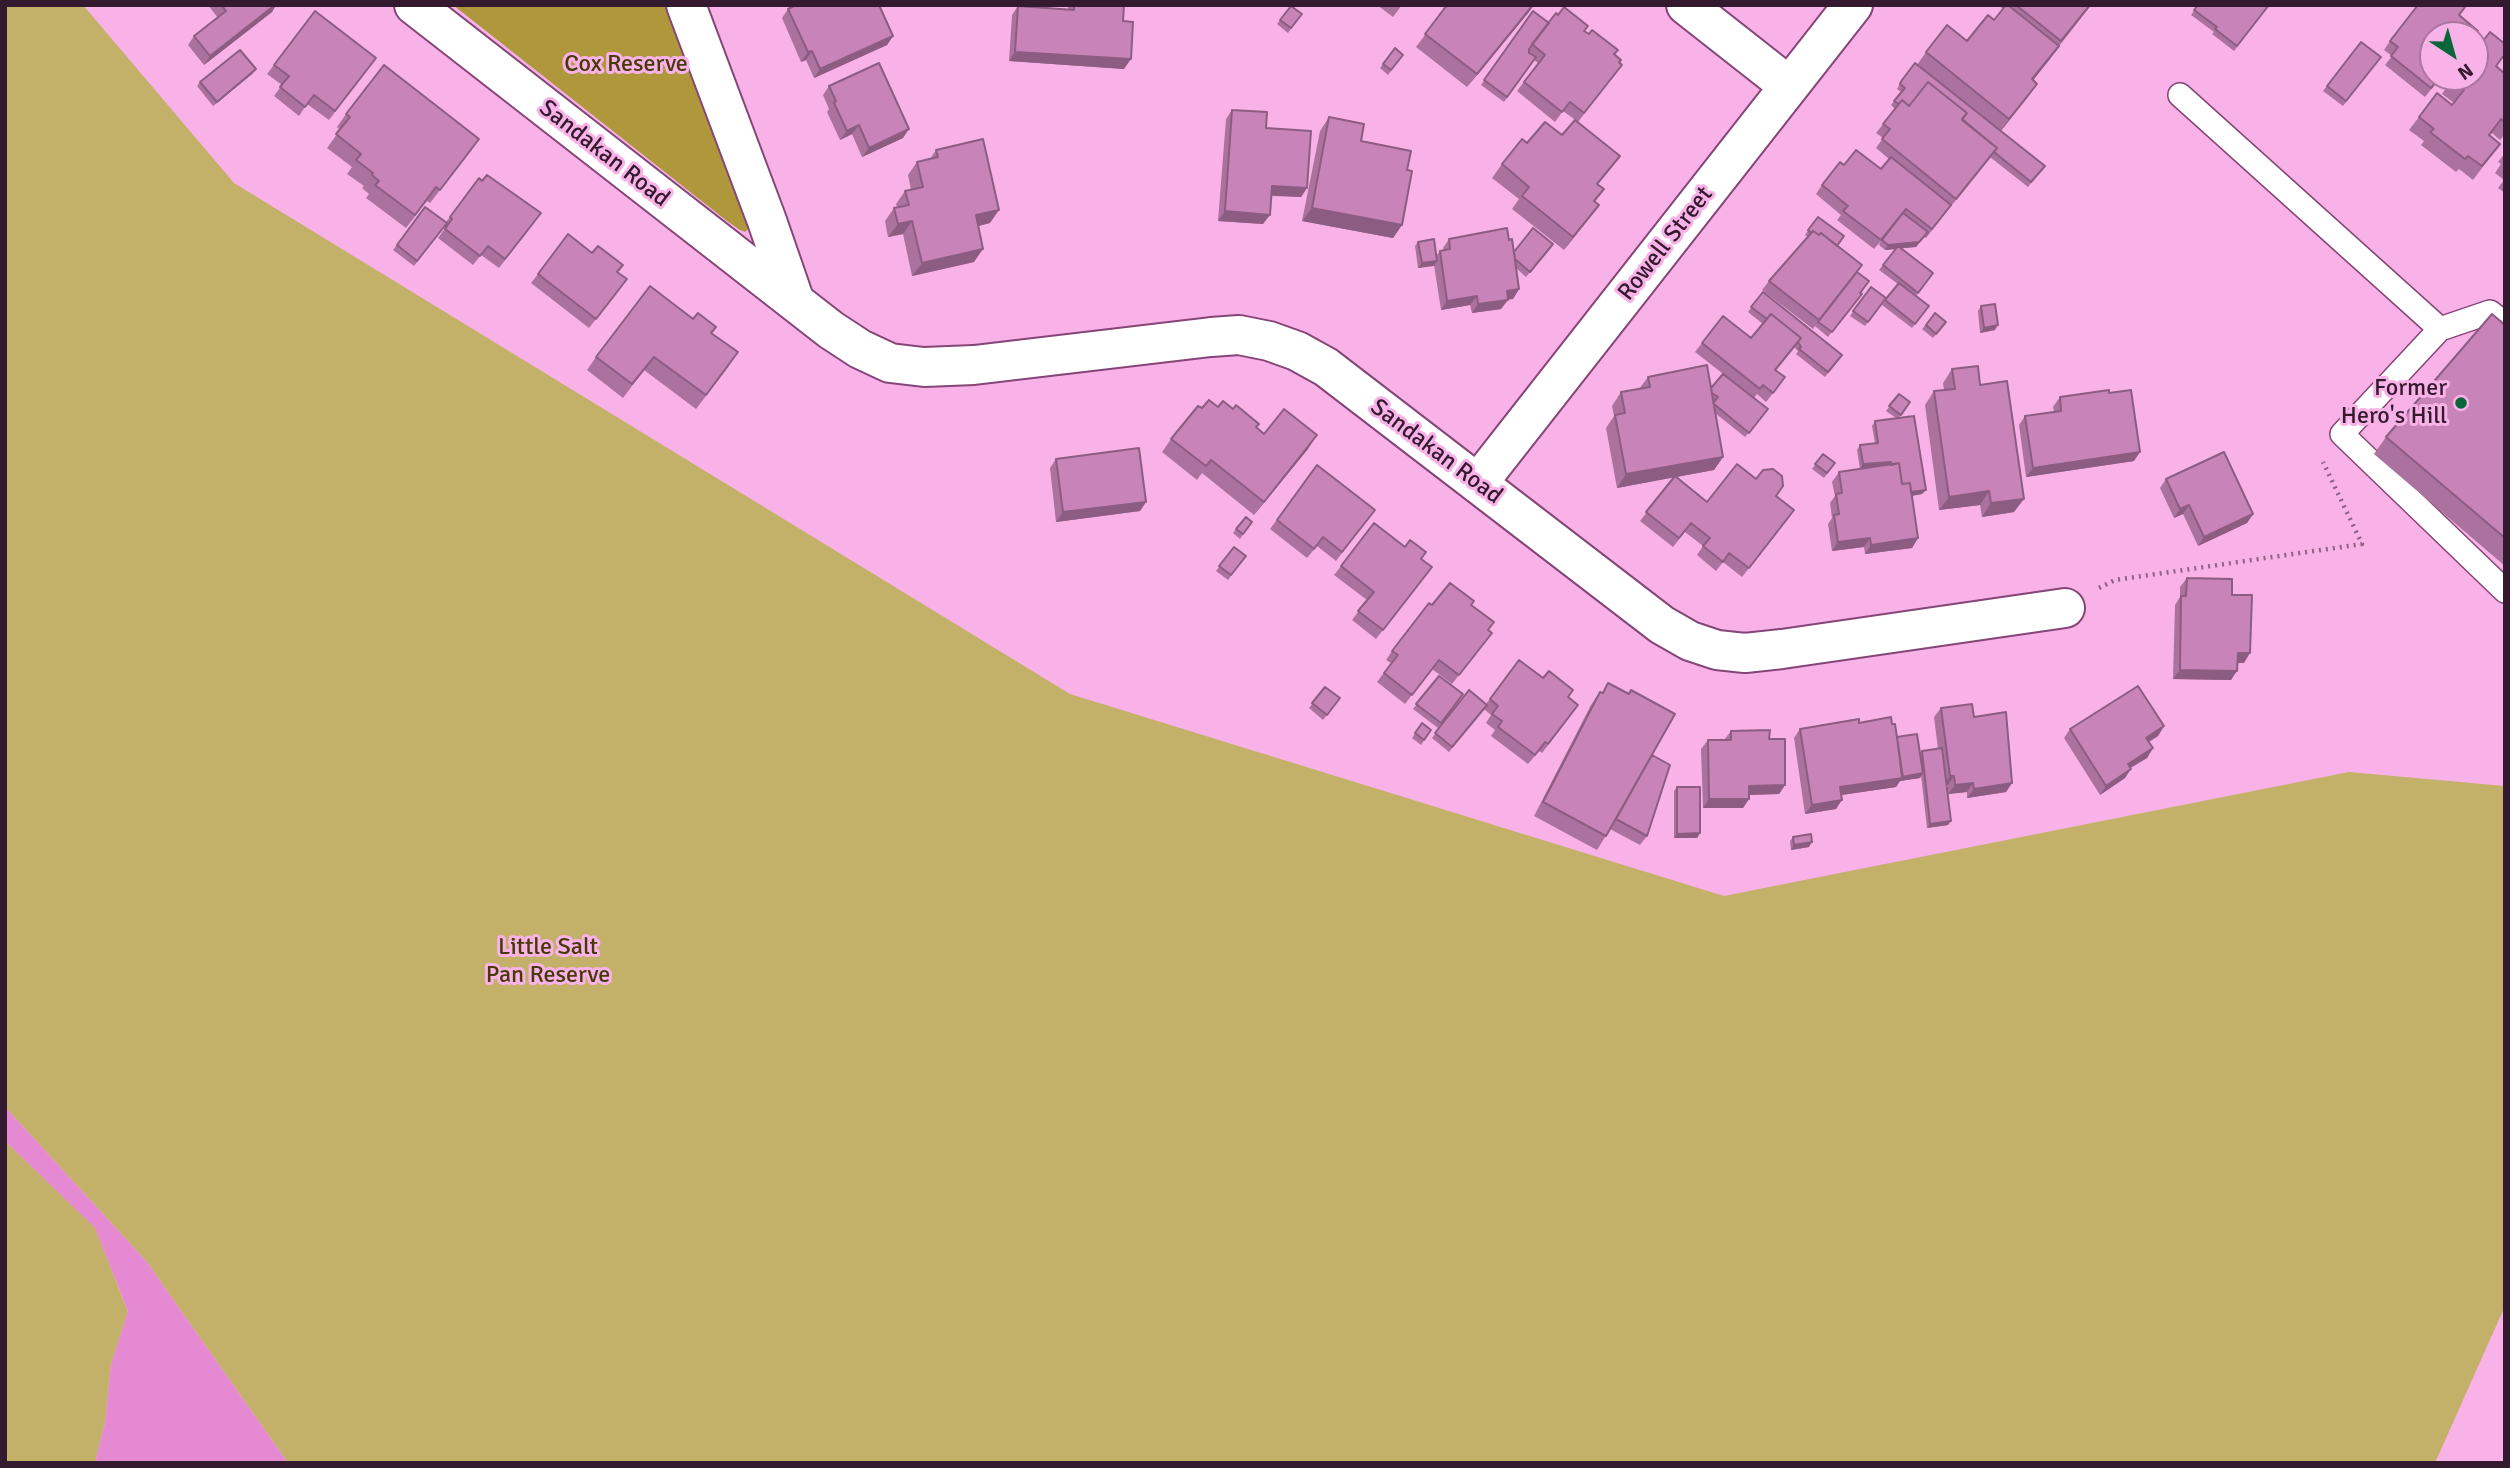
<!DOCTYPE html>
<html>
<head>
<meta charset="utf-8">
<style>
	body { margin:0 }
	#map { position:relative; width:2510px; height:1468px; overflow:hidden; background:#f9b2e8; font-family:Signika,sans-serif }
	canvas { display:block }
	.frame { position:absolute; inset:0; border:7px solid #341a2f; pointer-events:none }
	.north { position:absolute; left:2419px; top:21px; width:70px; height:70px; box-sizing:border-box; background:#f9b2e8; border:2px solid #aa759e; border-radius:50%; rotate:144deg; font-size:19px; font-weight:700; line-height:28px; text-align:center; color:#341a2f }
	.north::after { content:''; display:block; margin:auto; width:24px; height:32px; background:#08663a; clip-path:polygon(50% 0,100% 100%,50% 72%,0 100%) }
</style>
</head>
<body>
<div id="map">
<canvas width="2510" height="1468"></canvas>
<div class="frame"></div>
<div class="north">N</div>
</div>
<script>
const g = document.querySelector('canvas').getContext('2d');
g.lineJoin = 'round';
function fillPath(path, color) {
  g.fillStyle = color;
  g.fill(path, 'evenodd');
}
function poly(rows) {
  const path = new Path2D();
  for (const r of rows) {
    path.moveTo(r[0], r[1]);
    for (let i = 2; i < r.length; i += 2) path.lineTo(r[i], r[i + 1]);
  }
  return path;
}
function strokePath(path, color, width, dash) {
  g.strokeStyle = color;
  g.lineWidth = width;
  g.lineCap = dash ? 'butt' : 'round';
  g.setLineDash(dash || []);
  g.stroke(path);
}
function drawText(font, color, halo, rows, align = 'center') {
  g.font = font + ' Signika,sans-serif';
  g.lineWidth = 6;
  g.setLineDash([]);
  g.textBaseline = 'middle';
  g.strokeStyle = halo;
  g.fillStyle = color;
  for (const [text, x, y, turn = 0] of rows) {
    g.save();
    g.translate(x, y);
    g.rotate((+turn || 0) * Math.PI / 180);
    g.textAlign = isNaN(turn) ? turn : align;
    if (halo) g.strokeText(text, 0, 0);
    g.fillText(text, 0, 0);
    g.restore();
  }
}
fillPath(poly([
	[5,5,83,5,234,183,1070,694,1724,896,2349,772,2505,786,2505,1306,2435,1463,288,1463,146,1261,5,1107],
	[5,1141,95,1227,128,1312,111,1365,105,1423,95,1463,5,1463]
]), '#c3b169');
fillPath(poly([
	[453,5,667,5,749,224,748,229,745,232,740,230,727,221]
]), '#af983c');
fillPath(poly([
	[5,1107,146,1261,288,1463,95,1463,105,1423,111,1365,128,1311,95,1228,5,1141]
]), '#e58ad2');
const service = poly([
	[2180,95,2440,329,2342,434,2505,591],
	[2440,329,2490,312,2505,324]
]);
const minor = poly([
	[414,5,831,330,860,349,890,363,924,367,974,365,1211,337,1239,335,1269,341,1297,351,1326,367,1662,625,1690,641,1717,650,1745,653,1782,649,2065,608],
	[686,5,767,221,795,302],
	[1686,5,1789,86],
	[1478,483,1853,5]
]);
strokePath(service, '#844577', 26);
strokePath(minor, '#844577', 42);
strokePath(poly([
	[2099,588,2115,580,2362,544,2323,462]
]), '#906185', 4.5, [2, 5]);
strokePath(service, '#fff', 23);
strokePath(minor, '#fff', 38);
fillPath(poly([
	[208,5,276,5,272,12,204,65,188,45,194,36,218,18],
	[1068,5,1124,5,1123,21,1124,69,1009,61,1012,15,1018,6,1068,9],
	[1377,5,1402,5,1393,17],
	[1443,5,1534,5,1467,87,1416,47,1446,7],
	[1998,5,2091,5,2033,80,2037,84,2001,131,2045,166,2028,187,1990,157,1926,238,1924,237,1916,247,1901,248,1933,273,1916,296,1929,306,1912,328,1882,305,1898,284,1879,270,1896,249,1885,250,1879,245,1881,241,1874,249,1837,220,1841,215,1816,194,1822,185,1844,165,1881,169,1889,159,1876,148,1883,138,1876,133,1895,109,1891,105,1901,92,1897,89,1902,80,1917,65,1926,52,1967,41,1994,20,2003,9],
	[2198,5,2269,5,2234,51,2212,34,2214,32,2191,15],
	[1291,6,1302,14,1288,33,1277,24],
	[788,9,893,36,887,45,814,78,806,60,801,62,782,18],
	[315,11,369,67,329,120,307,104,299,116,274,96,282,85,267,74],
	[1533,11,1549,23,1585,31,1614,54,1619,62,1622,65,1578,122,1563,111,1555,122,1517,91,1538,63,1534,60,1504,102,1481,85],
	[2459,15,2433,77,2441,77,2425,97,2385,65,2392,56,2384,50,2390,41],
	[2361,42,2381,57,2343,106,2323,91],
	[1395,48,1403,55,1388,75,1380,68],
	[2496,67,2505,74,2505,134,2500,140,2492,133,2490,135,2500,144,2473,180,2459,169,2456,172,2421,145,2424,141,2409,130,2419,117,2452,105,2454,103,2442,94,2454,77],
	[256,69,252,74,213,106,197,86,200,82],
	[829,86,903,138,862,157,852,134,840,140,827,112,829,109,823,95],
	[1232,110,1266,128,1307,188,1301,197,1271,196,1263,224,1218,221,1226,119],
	[346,114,479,139,430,203,427,201,406,228,366,198,369,194,362,188,364,186,347,174,352,167,327,148,340,130,337,127],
	[1329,117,1361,141,1407,170,1402,225,1393,238,1302,221,1320,131],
	[1562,135,1620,156,1598,184,1604,189,1595,201,1589,218,1564,250,1512,209,1519,199,1492,178,1502,164,1527,143],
	[936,150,990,223,978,226,974,262,912,276,903,234,888,237,885,221,894,208,897,207,896,204,905,191,911,190,908,175,917,162,930,159],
	[2505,153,2505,193,2498,188,2504,180,2495,173,2501,164,2498,162],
	[479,178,535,222,499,268,481,255,473,265,438,238,446,227,444,227,414,266,393,250,425,207,446,222],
	[1818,217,1837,246,1857,272,1869,281,1828,337,1815,326,1813,329,1762,290,1769,281,1808,237,1805,235],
	[1449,239,1509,240,1514,252,1553,244,1526,277,1516,268,1519,289,1513,299,1508,299,1501,309,1472,313,1470,305,1441,310,1434,265,1418,268,1415,246,1418,242,1436,256,1440,251,1443,250,1443,248],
	[618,272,620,288,589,328,531,283,538,274],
	[1871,287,1886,298,1865,326,1850,316],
	[1763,292,1842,355,1825,377,1796,354,1798,351,1794,347,1776,370,1778,387,1766,402,1757,394,1754,398,1695,352,1702,343,1751,338,1763,324,1748,312],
	[1981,306,1995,330,1980,333,1978,311],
	[1935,313,1946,322,1933,338,1922,329],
	[2505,325,2505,566,2374,454,2386,437],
	[712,333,729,366,696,409,644,370,623,398,587,370,596,357],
	[1952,369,1980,385,2014,512,1982,517,1980,505,1939,510,1925,405,1934,391,1944,390,1943,383],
	[1648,377,1711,388,1768,409,1745,437,1715,413,1723,457,1714,470,1676,477,1707,502,1776,496,1788,519,1742,577,1723,562,1716,571,1697,555,1703,546,1685,532,1673,547,1640,521,1674,477,1617,488,1606,428,1614,416,1612,406,1621,392,1639,389],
	[1899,394,1910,402,1899,418,1926,490,1922,494,1912,496,1918,538,1912,548,1865,554,1864,547,1832,551,1828,524,1832,518,1830,503,1835,496,1832,482,1839,472,1860,469,1857,450,1860,445,1875,443,1872,426,1875,421,1896,418,1886,411],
	[2060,397,2134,461,2026,477,2019,425,2025,416,2054,412,2053,407],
	[1218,407,1256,428,1264,434,1308,449,1254,515,1202,473,1197,480,1162,452,1171,439,1202,408],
	[1823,454,1835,463,1824,478,1812,469],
	[1056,459,1146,502,1140,511,1056,522,1050,468],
	[1317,465,1368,519,1336,561,1317,546,1307,558,1270,529],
	[2166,479,2253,514,2247,523,2198,546,2183,514,2174,518,2160,488],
	[1246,517,1252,522,1240,539,1233,533],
	[1234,547,1246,556,1228,580,1216,571],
	[1405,547,1422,559,1425,576,1376,639,1352,620,1367,600,1334,575,1341,566],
	[2187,578,2232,595,2244,663,2238,663,2231,680,2173,679,2175,605,2180,597,2180,587],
	[1432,605,1471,605,1489,630,1485,642,1452,684,1432,669,1405,704,1377,682,1391,663,1386,660,1392,651],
	[1519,660,1568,697,1572,714,1542,753,1539,751,1528,764,1491,736,1495,730,1486,723,1491,715,1484,709,1449,752,1432,738,1469,690,1486,704],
	[1439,676,1463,694,1438,728,1413,709],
	[1608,683,1652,755,1647,836,1640,845,1610,829,1597,850,1534,816,1591,705,1600,692,1602,693],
	[1325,687,1340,698,1323,720,1309,708],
	[1941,708,1974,717,2012,783,2006,792,1967,798,1967,792,1948,794,1948,785,1947,785,1948,825,1927,828,1921,775,1920,778,1900,781,1896,787,1842,795,1836,809,1805,814,1794,738,1800,729,1859,723,1892,724,1897,737,1920,754,1922,751,1938,749,1934,717],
	[1422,723,1431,730,1421,745,1412,738],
	[2164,726,2158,736,2149,742,2153,748,2147,758,2130,768,2125,778,2100,795,2064,738,2070,729],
	[1731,731,1769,739,1785,785,1779,794,1749,795,1749,799,1743,808,1703,808,1701,749,1708,740,1724,740],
	[1677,787,1700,833,1697,838,1674,838,1674,791],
	[1793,837,1809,847,1791,850,1790,841]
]), '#ac729f');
fillPath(poly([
	[275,5,276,5,272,12,204,65,210,56],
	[1533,5,1529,12,1467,87,1477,74],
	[893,36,887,45,814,78,820,69],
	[2059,46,2050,59,2023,93,2032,79],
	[812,51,806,60,801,62,808,52],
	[1015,52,1131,59,1124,69,1009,61],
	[256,69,252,74,213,106,217,102],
	[2037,84,2028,97,2000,132,2009,119],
	[859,125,852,134,840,140,847,131],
	[909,129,903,138,862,157,869,148],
	[479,139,470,152,430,203,440,190],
	[1272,186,1307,188,1301,197,1266,195],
	[1599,205,1589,218,1564,250,1573,237],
	[1312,208,1402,225,1393,238,1302,221],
	[999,210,990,223,967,229,976,215],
	[1225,211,1270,215,1263,224,1218,221],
	[912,221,903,234,888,237,898,224],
	[1928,232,1916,247,1885,250,1888,245],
	[983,249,974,262,912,276,922,263],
	[1437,261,1434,266,1418,268,1422,263],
	[1519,289,1513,299,1500,301,1507,291],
	[1477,296,1470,305,1441,310,1447,301],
	[1508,300,1501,309,1472,313,1478,304],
	[1998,325,1995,330,1980,333,1984,328],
	[1317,435,1308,449,1254,515,1264,502],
	[2140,452,2134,461,2026,477,2033,468],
	[1723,457,1714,470,1617,488,1626,474],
	[1891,462,1887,467,1860,469,1863,464],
	[1926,490,1922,494,1904,497,1908,492],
	[1989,491,1980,505,1939,510,1949,497],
	[2024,499,2014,512,1982,517,1991,503],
	[1146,502,1140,511,1056,522,1063,512],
	[2189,505,2183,514,2174,518,2180,509],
	[2253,514,2247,523,2198,546,2204,537],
	[1870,538,1864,547,1832,551,1838,542],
	[1918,538,1912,548,1865,554,1871,545],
	[2238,653,2250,653,2244,663,2232,663],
	[2180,670,2237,671,2231,680,2173,679],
	[2164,726,2158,736,2140,747,2146,738],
	[2153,748,2147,758,2122,773,2128,764],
	[2131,769,2125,778,2100,795,2106,786],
	[1923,773,1920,778,1900,781,1896,787,1834,796,1840,787],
	[1950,776,1954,776,1948,785,1943,785],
	[1973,783,1967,792,1948,794,1955,785],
	[2012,783,2006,792,1967,798,1974,789],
	[1785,785,1779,794,1743,795,1749,786],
	[1709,799,1749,799,1743,808,1703,808],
	[1842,800,1836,809,1805,814,1812,805],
	[1951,821,1948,825,1927,828,1930,824],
	[1700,833,1697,838,1674,838,1677,834],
	[1812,842,1809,847,1791,850,1794,845]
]), '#8c5c82');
const building = poly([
	[221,5,275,5,210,56,194,36,226,11,221,5],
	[796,5,879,5,893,36,820,69,812,51,808,52,788,9,796,5],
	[1074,5,1124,5,1123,21,1133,22,1131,59,1015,52,1018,6,1074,10,1074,5],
	[1447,5,1533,5,1477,74,1425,34,1447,5],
	[2006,5,2008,5,2059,46,2032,79,2037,84,2009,119,1926,52,1947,25,1967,41,1988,15,1994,20,2006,5],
	[2016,5,2090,5,2061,41,2016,5],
	[2198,5,2269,5,2237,46,2215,29,2217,27,2194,10,2198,5],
	[2418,5,2463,5,2465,7,2459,15,2478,31,2475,35,2433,35,2433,77,2440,77,2431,88,2391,56,2398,47,2390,41,2418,5],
	[1291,6,1302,14,1291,28,1280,20,1291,6],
	[1564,7,1588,26,1584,31,1589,34,1592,30,1618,50,1614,54,1621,60,1619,62,1622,65,1584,113,1570,102,1562,112,1524,82,1545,55,1532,44,1556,13,1558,15,1564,7],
	[315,11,376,58,335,111,314,95,305,107,280,87,289,76,274,65,315,11],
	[1533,11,1549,23,1529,49,1529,53,1536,57,1507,97,1484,80,1533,11],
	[2490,32,2505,44,2505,54,2496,66,2505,74,2505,123,2501,119,2489,135,2500,144,2482,166,2468,156,2465,159,2430,132,2434,129,2419,117,2437,93,2452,105,2464,90,2452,80,2454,77,2475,77,2475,51,2490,32],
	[2361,42,2381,57,2346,101,2327,86,2361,42],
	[1395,48,1403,55,1391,70,1383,64,1395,48],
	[240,50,256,69,217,102,200,82,240,50],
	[879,63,909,129,869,148,859,125,847,131,834,103,836,101,829,86,879,63],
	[1915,63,2045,166,2031,182,1994,152,1997,148,1962,120,1967,113,1928,82,1909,106,1902,100,1899,104,1894,101,1905,88,1900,84,1902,80,1915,63],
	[384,65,479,139,440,190,436,187,415,215,375,185,379,181,372,175,373,173,356,160,361,154,336,134,350,117,346,114,384,65],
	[1928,82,1967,113,1962,119,1997,148,1956,199,1882,139,1890,129,1883,124,1902,100,1909,106,1928,82],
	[1232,110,1267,112,1266,128,1311,131,1307,188,1272,186,1270,215,1225,211,1232,110],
	[1329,117,1364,124,1361,141,1411,151,1407,170,1412,171,1402,225,1312,208,1329,117],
	[1575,120,1620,156,1597,184,1604,189,1594,201,1599,205,1573,237,1522,196,1529,187,1502,164,1522,139,1527,143,1545,122,1562,135,1575,120],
	[983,139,999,210,976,215,983,249,922,263,912,221,898,224,894,208,909,205,905,191,923,187,917,162,938,157,936,150,983,139],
	[1856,150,1881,169,1891,157,1951,205,1932,229,1906,209,1881,240,1843,211,1848,206,1822,185,1840,162,1844,165,1856,150],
	[487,175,541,213,505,259,488,246,480,256,445,229,452,219,450,217,479,178,482,181,487,175],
	[425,207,447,223,417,261,397,245,425,207],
	[1903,213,1928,232,1919,242,1888,245,1882,240,1903,213],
	[1818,217,1844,236,1837,246,1821,233,1819,235,1813,231,1811,233,1808,230,1818,217],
	[1507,228,1509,240,1512,239,1519,289,1507,291,1508,300,1478,304,1477,296,1447,301,1440,251,1450,249,1449,239,1507,228],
	[1533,228,1553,244,1530,272,1515,259,1514,252,1533,228],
	[1813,231,1819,235,1821,233,1862,265,1819,320,1769,281,1813,231],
	[568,234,592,253,598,246,623,265,617,272,627,279,596,319,538,274,568,234],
	[1434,239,1437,261,1422,263,1418,242,1434,239],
	[1898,246,1933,273,1918,293,1883,265,1898,246],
	[1857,272,1869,281,1860,293,1862,294,1832,332,1818,322,1857,272],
	[1899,283,1929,306,1915,324,1885,300,1899,283],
	[650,286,693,319,698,313,716,327,711,333,738,352,706,395,654,357,632,384,596,357,650,286],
	[1871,287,1886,298,1868,322,1853,311,1871,287],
	[1763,292,1842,355,1828,372,1799,349,1801,347,1798,342,1801,338,1771,314,1767,319,1751,307,1763,292],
	[1995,304,1998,325,1984,328,1981,306,1995,304],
	[1935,313,1946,322,1936,334,1926,325,1935,313],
	[1771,314,1801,338,1775,370,1785,377,1773,393,1763,385,1760,389,1702,343,1723,316,1751,338,1771,314],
	[2492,314,2505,325,2505,538,2386,437,2492,314],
	[1707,365,1723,457,1626,474,1615,415,1625,413,1621,392,1650,387,1648,377,1707,365],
	[1978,366,1980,385,2007,381,2024,499,1991,503,1989,491,1949,497,1934,391,1955,389,1952,369,1978,366],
	[1723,374,1768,409,1749,433,1714,404,1713,403,1718,397,1712,393,1711,388,1723,374],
	[2109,390,2109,393,2131,390,2140,452,2033,468,2025,416,2061,411,2060,397,2109,390],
	[1899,394,1910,402,1901,415,1889,406,1899,394],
	[1209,400,1218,407,1223,401,1233,409,1236,405,1259,424,1256,427,1264,434,1284,409,1317,435,1264,502,1211,460,1206,466,1171,439,1198,406,1202,408,1209,400],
	[1914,416,1926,490,1911,492,1910,483,1902,484,1899,463,1891,465,1891,462,1863,464,1860,445,1878,443,1875,421,1914,416],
	[1139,448,1146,502,1063,512,1056,459,1139,448],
	[2224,452,2253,514,2204,537,2189,505,2180,509,2166,479,2224,452],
	[1823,454,1835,463,1827,473,1815,464,1823,454],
	[1899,463,1902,484,1910,483,1918,538,1871,545,1870,538,1838,542,1834,515,1839,514,1836,494,1842,493,1839,472,1899,463],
	[1737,464,1756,479,1763,470,1773,469,1782,476,1783,486,1776,496,1794,510,1749,568,1729,553,1723,562,1703,546,1710,538,1691,523,1679,538,1646,512,1675,476,1707,502,1737,464],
	[1317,465,1375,510,1342,552,1323,537,1314,549,1277,520,1317,465],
	[1246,517,1252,522,1243,534,1236,529,1246,517],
	[1374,523,1405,547,1410,540,1426,552,1421,559,1432,567,1383,630,1358,611,1374,592,1341,566,1374,523],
	[1234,547,1246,556,1231,575,1219,566,1234,547],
	[2187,578,2232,579,2232,595,2252,595,2250,653,2238,653,2237,671,2180,670,2181,596,2186,596,2187,578],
	[1450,583,1474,601,1471,605,1494,622,1488,630,1492,633,1459,675,1439,660,1412,695,1384,673,1398,655,1392,651,1429,603,1432,605,1450,583],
	[1519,660,1543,678,1549,671,1573,690,1568,697,1578,705,1548,744,1545,742,1535,755,1498,727,1502,721,1492,714,1498,706,1490,699,1519,660],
	[1439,676,1463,694,1441,723,1416,704,1439,676],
	[1608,683,1629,694,1631,690,1675,714,1606,836,1543,802,1600,692,1603,693,1608,683],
	[2138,686,2164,726,2146,738,2153,748,2128,764,2131,769,2106,786,2070,729,2138,686],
	[1325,687,1340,698,1327,715,1312,703,1325,687],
	[1469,690,1487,705,1452,747,1435,733,1469,690],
	[1972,704,1974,717,2006,712,2012,783,1974,789,1973,783,1955,785,1954,776,1950,776,1941,708,1972,704],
	[1891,717,1892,724,1895,724,1903,778,1840,787,1842,800,1812,805,1800,729,1859,719,1859,723,1891,717],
	[1422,723,1431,730,1424,740,1415,733,1422,723],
	[1770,730,1769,739,1785,739,1785,785,1749,786,1749,799,1709,799,1708,740,1731,740,1731,731,1770,730],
	[1917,734,1923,773,1902,777,1897,737,1917,734],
	[1942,748,1951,821,1930,824,1922,751,1942,748],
	[1652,755,1670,765,1647,836,1616,819,1652,755],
	[1677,787,1700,787,1700,833,1677,834,1677,787],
	[1811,834,1812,842,1794,845,1793,837,1811,834]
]);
fillPath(building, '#c884b9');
strokePath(building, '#8c5c82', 2);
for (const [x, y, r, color] of [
	[2461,403,7,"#08663a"]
]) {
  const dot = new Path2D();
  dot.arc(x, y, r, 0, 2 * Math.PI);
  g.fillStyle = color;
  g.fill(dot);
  strokePath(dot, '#f9b2e8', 2.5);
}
drawText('24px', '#463a05', '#f9b2e8', [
	["Cox Reserve",626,65],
	["Little Salt",548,948],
	["Pan Reserve",548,976]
]);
drawText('24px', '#341a2f', '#f9b2e8', [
	["Sandakan Road",604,154,38],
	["Rowell Street",1666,244,-52],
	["Sandakan Road",1436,452,37]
]);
drawText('24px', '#341a2f', '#f9b2e8', [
	["Former",2447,389],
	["Hero's Hill",2447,417]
], 'right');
</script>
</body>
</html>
